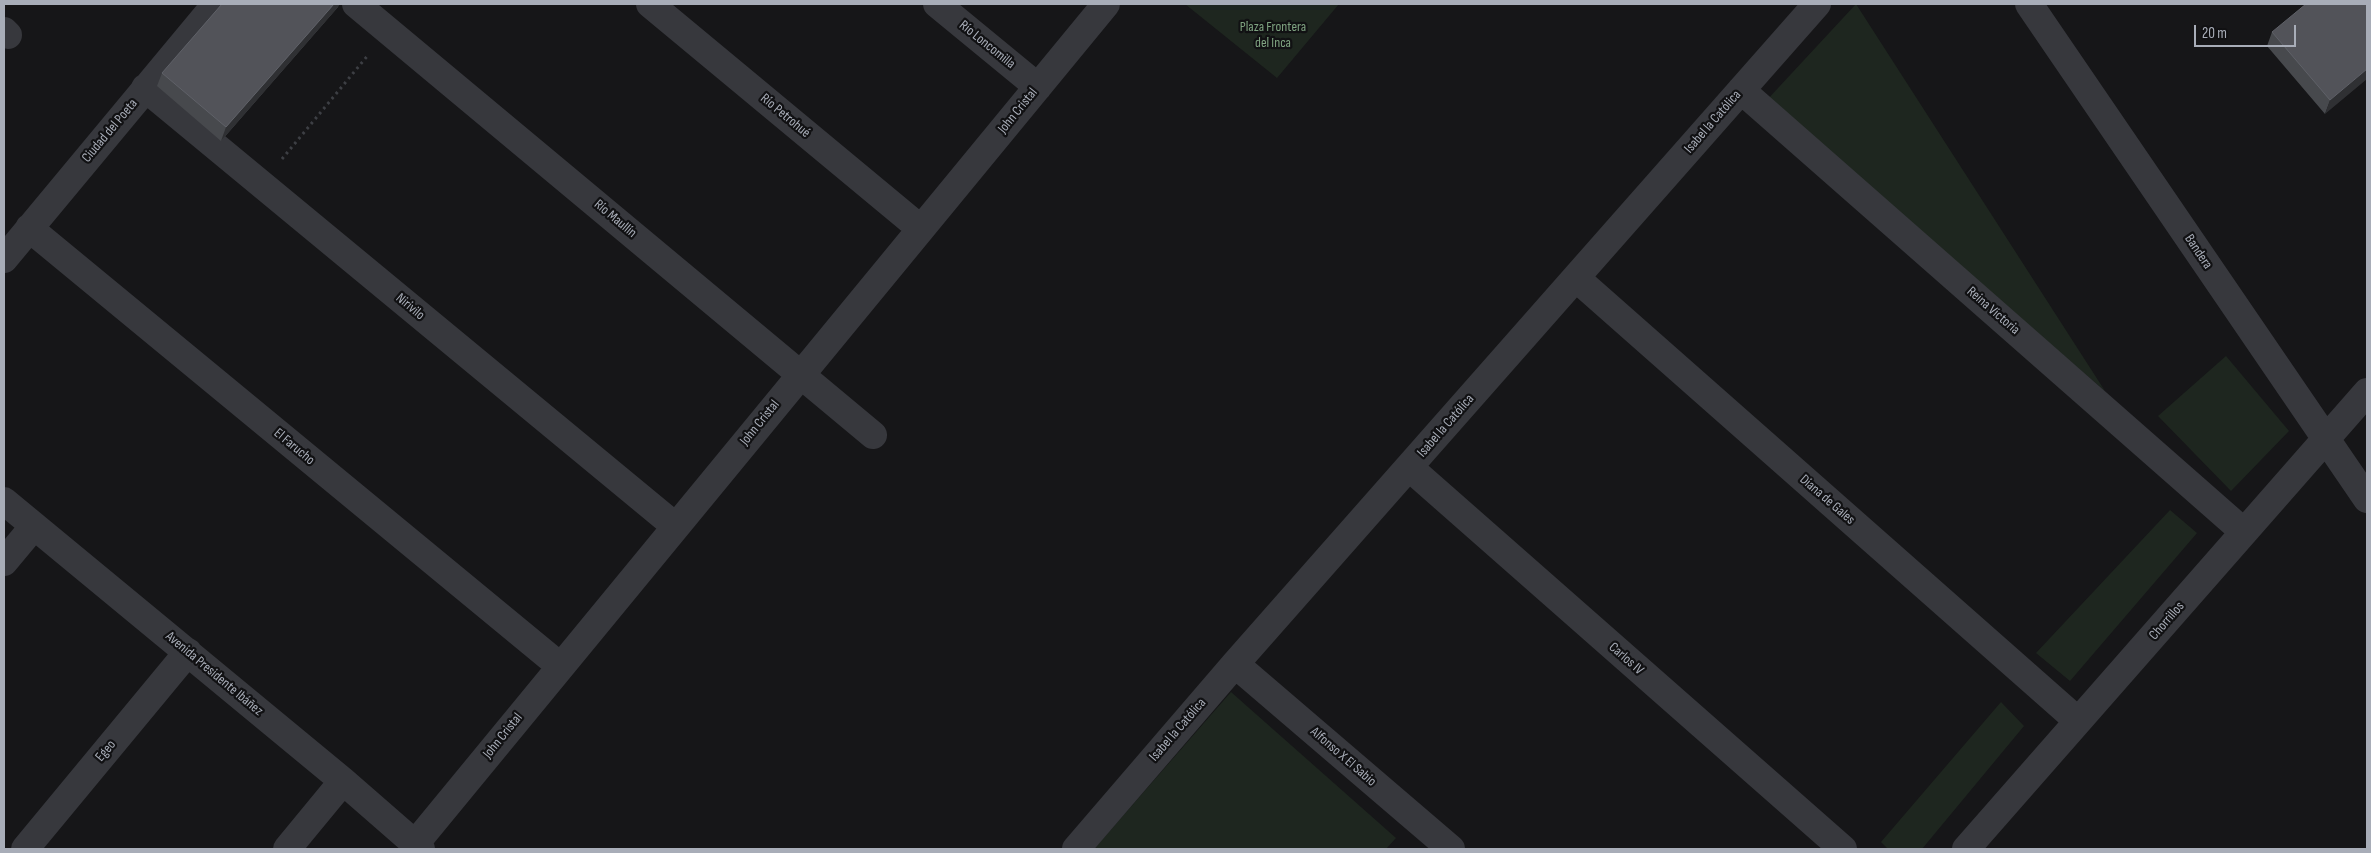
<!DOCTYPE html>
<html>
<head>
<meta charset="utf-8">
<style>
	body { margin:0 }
	#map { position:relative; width:2371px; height:853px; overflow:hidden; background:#161618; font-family:"Sofia Sans Condensed",sans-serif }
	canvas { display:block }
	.frame { position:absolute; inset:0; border:5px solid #a8adb8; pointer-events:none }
	.scale { position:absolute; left:2194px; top:25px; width:102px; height:22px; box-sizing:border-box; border:2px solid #a8adb8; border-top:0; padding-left:6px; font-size:15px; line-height:18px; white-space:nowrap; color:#a8adb8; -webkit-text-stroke:4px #111113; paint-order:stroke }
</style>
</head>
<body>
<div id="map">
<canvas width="2371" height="853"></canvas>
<div class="frame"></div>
<div class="scale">20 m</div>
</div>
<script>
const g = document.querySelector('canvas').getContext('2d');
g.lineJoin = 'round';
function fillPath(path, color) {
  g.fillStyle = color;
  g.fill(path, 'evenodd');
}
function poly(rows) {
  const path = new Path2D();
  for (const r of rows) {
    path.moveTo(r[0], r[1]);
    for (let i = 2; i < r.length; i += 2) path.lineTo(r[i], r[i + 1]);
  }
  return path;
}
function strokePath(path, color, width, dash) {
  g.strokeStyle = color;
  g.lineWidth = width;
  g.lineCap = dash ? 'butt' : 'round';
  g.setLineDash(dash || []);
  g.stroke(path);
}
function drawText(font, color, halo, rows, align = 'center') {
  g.font = font + ' "Sofia Sans Condensed",sans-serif';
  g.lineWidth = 4.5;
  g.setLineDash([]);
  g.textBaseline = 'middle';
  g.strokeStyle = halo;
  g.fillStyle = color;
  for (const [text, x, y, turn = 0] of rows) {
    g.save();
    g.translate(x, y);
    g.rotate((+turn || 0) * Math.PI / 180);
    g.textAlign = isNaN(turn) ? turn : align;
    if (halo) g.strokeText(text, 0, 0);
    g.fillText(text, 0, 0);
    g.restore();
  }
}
fillPath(poly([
	[1185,4,1339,4,1277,78],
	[1856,4,2105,391,1766,101],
	[2226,356,2289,431,2231,491,2158,416],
	[2170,510,2197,533,2070,681,2036,653],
	[1231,692,1396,838,1386,849,1094,849],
	[2001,702,2024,726,1922,849,1888,849,1881,842]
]), '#1e261f');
strokePath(poly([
	[282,159,369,54]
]), '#3d3f44', 3, [2.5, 4]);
strokePath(poly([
	[356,4,873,435],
	[650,4,921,229],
	[937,4,1038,87],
	[2029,4,2367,499],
	[4,31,8,35],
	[145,88,675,526],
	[1741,90,2244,532],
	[29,228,560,666],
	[4,259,216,4],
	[1576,278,2078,721],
	[1410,468,1843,849],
	[4,501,343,781,421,849],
	[4,562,34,526],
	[1235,664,1451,849],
	[415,844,1106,4],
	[25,849,188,652],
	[287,849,343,781],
	[1076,849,1235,664,1817,4],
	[1966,849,2367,392]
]), '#37383d', 28);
fillPath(poly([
	[222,4,339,4,338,7,221,141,157,86,162,73],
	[2367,4,2325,114,2267,46,2272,32]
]), '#47494d');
fillPath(poly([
	[334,4,339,4,338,7,221,141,226,127],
	[2367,69,2367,79,2325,114,2330,100]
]), '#2f3033');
const building = poly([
	[222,4,334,4,226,127,162,73,222,4],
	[2306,4,2367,4,2367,69,2330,100,2272,32,2306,4]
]);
fillPath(building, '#525359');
strokePath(building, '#5f6168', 1);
drawText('14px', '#7fa381', '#111113', [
	["Plaza Frontera",1273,27],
	["del Inca",1273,43]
]);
drawText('14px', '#a8adb8', '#111113', [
	["Río Loncomilla",987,45,39],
	["John Cristal",1018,111,-51],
	["Río Petrohué",785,116,40],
	["Isabel la Católica",1713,122,-49],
	["Ciudad del Poeta",110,131,-50],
	["Río Maullín",615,219,40],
	["Bandera",2198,252,56],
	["Nirivilo",410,307,40],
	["Reina Victoria",1993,311,41],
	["John Cristal",760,423,-51],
	["Isabel la Católica",1446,426,-49],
	["El Farucho",294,447,40],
	["Diana de Gales",1827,500,41],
	["Chorrillos",2167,621,-49],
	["Carlos IV",1626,659,41],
	["Avenida Presidente Ibáñez",214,674,40],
	["Isabel la Católica",1178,730,-49],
	["John Cristal",503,736,-51],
	["Egeo",106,751,-50],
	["Alfonso X El Sabio",1343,757,41]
]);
</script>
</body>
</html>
